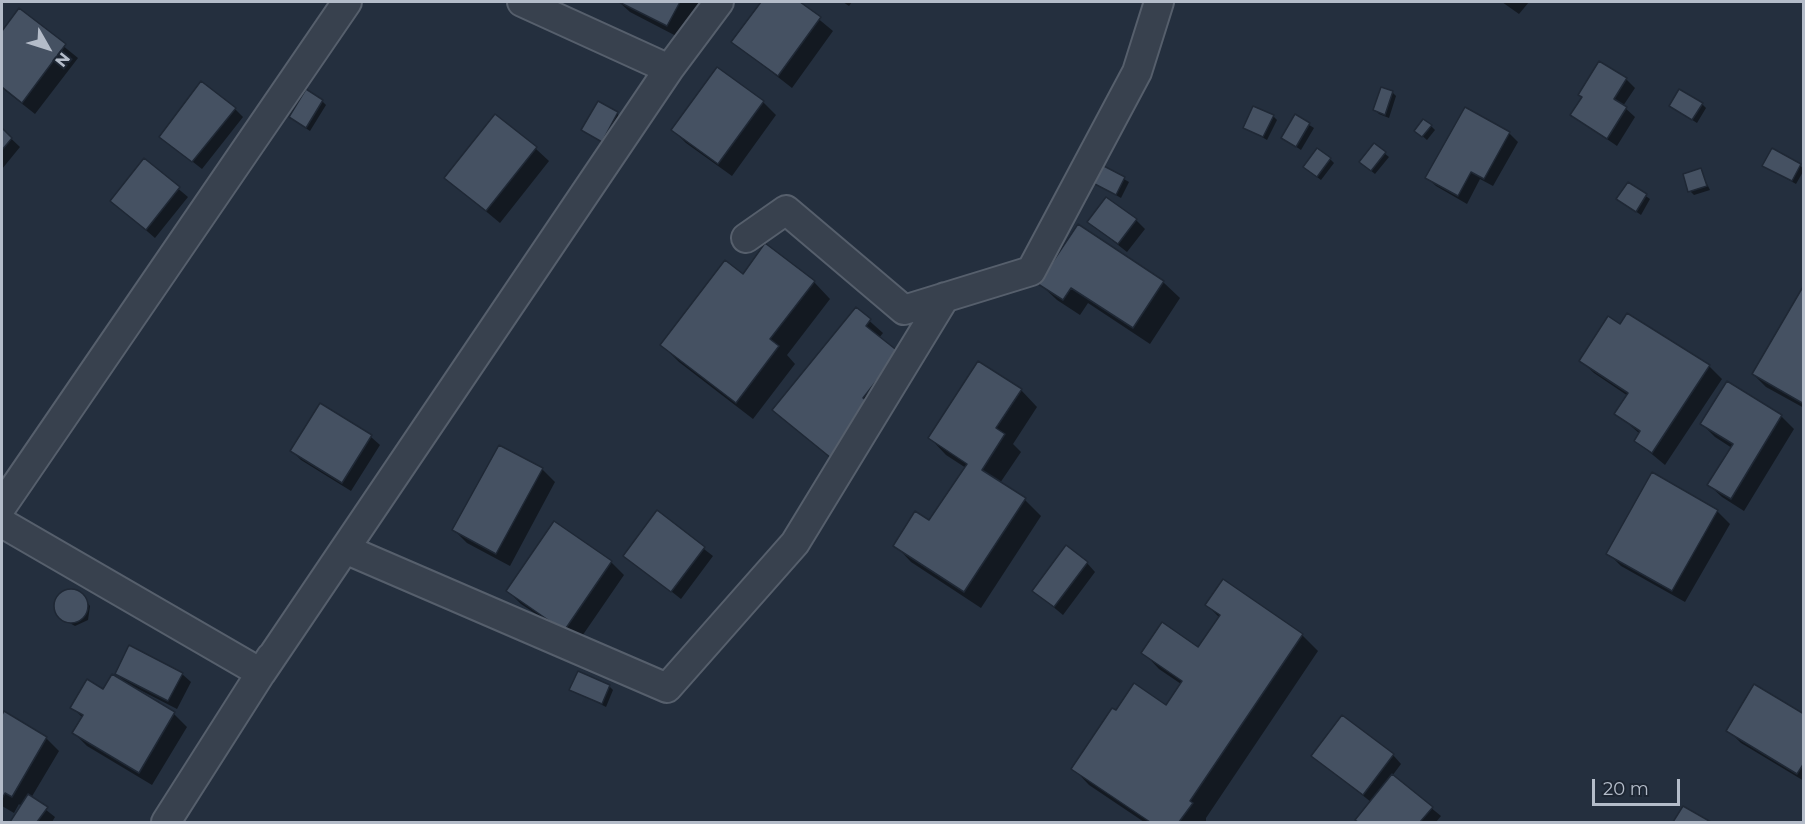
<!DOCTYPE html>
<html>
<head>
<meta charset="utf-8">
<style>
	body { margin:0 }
	#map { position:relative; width:1805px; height:824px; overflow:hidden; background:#242f3e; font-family:Montserrat,sans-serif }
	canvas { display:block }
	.frame { position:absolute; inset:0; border:3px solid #b4bcc9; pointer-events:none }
	.north { position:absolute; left:18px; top:18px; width:60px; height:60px; -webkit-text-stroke:4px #1d2633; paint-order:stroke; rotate:129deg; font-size:16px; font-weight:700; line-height:24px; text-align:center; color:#b4bcc9 }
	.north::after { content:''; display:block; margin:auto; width:21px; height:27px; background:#b4bcc9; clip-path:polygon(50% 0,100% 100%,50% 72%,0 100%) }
	.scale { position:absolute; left:1592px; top:779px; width:88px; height:27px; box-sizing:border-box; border:3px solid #b4bcc9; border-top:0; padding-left:8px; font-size:18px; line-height:21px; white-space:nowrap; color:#b4bcc9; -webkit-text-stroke:4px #1d2633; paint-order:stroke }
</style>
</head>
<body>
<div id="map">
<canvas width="1805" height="824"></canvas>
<div class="frame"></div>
<div class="north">N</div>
<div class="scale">20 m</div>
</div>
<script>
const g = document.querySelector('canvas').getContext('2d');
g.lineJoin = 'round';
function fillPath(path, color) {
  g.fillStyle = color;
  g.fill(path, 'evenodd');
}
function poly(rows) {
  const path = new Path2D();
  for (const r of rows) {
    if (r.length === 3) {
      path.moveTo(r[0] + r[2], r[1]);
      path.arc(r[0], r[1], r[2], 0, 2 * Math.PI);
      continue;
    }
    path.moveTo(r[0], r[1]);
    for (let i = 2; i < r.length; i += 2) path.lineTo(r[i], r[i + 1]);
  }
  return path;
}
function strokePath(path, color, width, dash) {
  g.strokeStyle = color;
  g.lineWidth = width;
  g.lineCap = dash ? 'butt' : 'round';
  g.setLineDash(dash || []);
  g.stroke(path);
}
fillPath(poly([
	[619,2,699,2,680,38,630,12],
	[763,2,798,2,833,31,792,88,733,42],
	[843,2,852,2,849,6],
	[1502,2,1529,2,1519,14],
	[19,10,78,58,35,114,2,88,2,34],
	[1626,79,1635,88,1623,106,1635,117,1617,146,1572,115,1583,98,1579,95],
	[1392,92,1396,96,1389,118,1379,114,1375,110],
	[322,101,326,105,310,131,295,121],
	[763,102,776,115,732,176,686,143,673,130],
	[599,103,622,117,606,144,583,130],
	[1702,104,1706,108,1697,123,1671,106],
	[235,109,243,117,202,169,161,137],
	[1273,116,1277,120,1267,140,1245,127],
	[1295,116,1314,128,1301,150,1283,138],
	[1431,126,1435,130,1427,140,1420,134],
	[2,130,20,147,2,169],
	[1509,133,1518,142,1493,186,1480,179,1467,204,1436,186,1427,178],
	[1374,145,1389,157,1375,174,1365,166],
	[536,149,549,161,500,223,446,178],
	[1330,159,1334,163,1321,180,1309,171],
	[144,160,188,197,155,238,112,201],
	[1800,165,1804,170,1796,184,1764,166],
	[1101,166,1129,182,1121,198,1093,182],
	[1700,170,1710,190,1694,195,1690,191],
	[1628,184,1650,199,1641,215,1618,199],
	[1136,220,1145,229,1127,252,1089,222],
	[743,276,814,282,830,299,787,355,795,364,753,419,679,362,662,345],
	[1163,282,1180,298,1150,344,1088,303,1080,315,1057,300,1040,284],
	[1804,288,1804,408,1766,387,1753,374],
	[856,309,883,333,879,338,911,366,845,469,774,410],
	[1627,315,1709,366,1722,379,1665,465,1636,441,1640,434,1616,413,1628,396,1594,373,1581,361,1620,326],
	[979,363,1021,390,1037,407,1013,444,1021,452,1000,483,1025,500,1041,516,981,608,911,562,895,545,930,522,966,468,946,455,930,438],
	[1727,383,1782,417,1794,429,1744,511,1722,497,1709,485,1732,448,1715,437,1702,424],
	[371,437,380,445,351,491,301,460,292,451],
	[542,469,555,482,510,566,467,543,454,530],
	[1717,511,1730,524,1685,602,1621,566,1608,553],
	[657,513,713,556,681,599,625,555],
	[611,562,624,575,578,642,521,604,508,591],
	[1087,563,1095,572,1063,615,1034,591],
	[71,591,80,593,90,606,88,620,75,626,61,618,56,603,61,594],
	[1207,605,1302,635,1318,651,1206,818,1206,822,1144,822,1089,785,1073,768,1116,712,1166,707,1181,684,1159,669,1143,652,1199,649,1220,618],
	[116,674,182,674,191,682,177,709,138,689,137,691,174,714,187,727,152,785,87,746,74,733,83,718,72,707,126,683],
	[609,686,613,690,606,707,571,689],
	[4,713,46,738,59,751,31,798,55,817,52,822,11,822,22,807,19,804,14,813,2,806,2,718],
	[1804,716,1804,781,1741,743,1728,730],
	[1393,755,1401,764,1392,776,1441,816,1436,822,1360,822,1357,820,1371,802,1313,756]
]), '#0007');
const building = poly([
	[619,2,680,2,667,26,619,2],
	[761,2,800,2,821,17,778,76,731,42,761,2],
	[19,8,66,44,22,103,2,87,2,31,19,8],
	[1599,61,1627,78,1614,99,1627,107,1607,139,1570,115,1582,97,1578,95,1599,61],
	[717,67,764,101,718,164,671,130,717,67],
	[201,81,236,108,192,162,159,137,201,81],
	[1381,87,1393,91,1385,115,1373,110,1381,87],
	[306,89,323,100,306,128,289,117,306,89],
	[1679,89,1703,103,1692,120,1669,106,1679,89],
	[598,101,618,112,602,142,581,130,598,101],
	[1253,106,1274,115,1263,137,1243,128,1253,106],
	[1465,107,1510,132,1484,179,1471,172,1458,196,1425,178,1465,107],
	[495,114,537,147,486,211,444,178,495,114],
	[1295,114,1310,123,1296,147,1281,138,1295,114],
	[1423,119,1432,125,1422,137,1414,131,1423,119],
	[2,128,12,138,2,150,2,128],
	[1374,143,1386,152,1371,171,1359,162,1374,143],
	[1317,148,1331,158,1317,177,1303,167,1317,148],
	[1772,148,1801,164,1792,181,1762,166,1772,148],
	[144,158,180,187,146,230,110,201,144,158],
	[1100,164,1125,177,1116,195,1091,182,1100,164],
	[1701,168,1707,186,1688,192,1683,174,1701,168],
	[1628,182,1647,194,1636,212,1616,199,1628,182],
	[1106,197,1137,219,1118,244,1087,222,1106,197],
	[1078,224,1164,281,1133,328,1071,288,1063,300,1038,284,1078,224],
	[765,243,815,281,770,339,779,346,736,403,660,345,725,260,743,274,765,243],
	[1804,285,1804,404,1752,374,1804,285],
	[856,307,871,319,866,326,899,352,863,398,873,406,831,458,772,410,856,307],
	[1627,313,1710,365,1652,453,1634,441,1640,431,1614,414,1628,393,1579,361,1608,316,1620,324,1627,313],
	[978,361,1022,389,996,428,1005,434,982,470,1026,498,964,592,893,546,915,511,929,520,967,464,928,438,978,361],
	[1727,381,1782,415,1731,499,1707,485,1733,444,1700,424,1727,381],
	[320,403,372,435,342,483,290,451,320,403],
	[499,445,543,468,496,554,452,530,499,445],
	[1652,472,1718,510,1672,591,1606,554,1652,472],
	[657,510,705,547,671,592,623,556,657,510],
	[554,521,612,561,564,631,506,591,554,521],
	[1066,545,1088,562,1054,607,1032,591,1066,545],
	[1223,579,1303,634,1190,801,1193,803,1179,822,1150,822,1071,769,1112,708,1116,710,1134,683,1166,705,1182,681,1141,653,1162,622,1198,647,1220,615,1205,605,1223,579],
	[71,606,17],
	[129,645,183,673,168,701,115,674,129,645],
	[578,671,610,685,602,704,569,690,578,671],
	[112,674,175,712,139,773,72,733,83,715,70,708,87,679,103,689,112,674],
	[1754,684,1804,714,1804,763,1797,774,1726,731,1754,684],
	[4,711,47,737,12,797,5,793,2,799,2,715,4,711],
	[1342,715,1394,754,1363,795,1311,756,1342,715],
	[1392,774,1433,807,1420,822,1358,822,1355,820,1392,774],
	[28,794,48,807,37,822,10,822,28,794],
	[1683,806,1711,822,1673,822,1683,806]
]);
fillPath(building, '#455162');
strokePath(building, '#1f2835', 1.5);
const minor = poly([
	[522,2,669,69,719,2],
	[746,238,786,210,904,310,1031,271,1137,72,1159,2],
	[2,506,347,2],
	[2,523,261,673,669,69],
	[345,549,667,688,795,543,945,297],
	[166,822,271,657]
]);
strokePath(minor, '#565f6c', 32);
strokePath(minor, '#38414e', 28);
</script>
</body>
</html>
